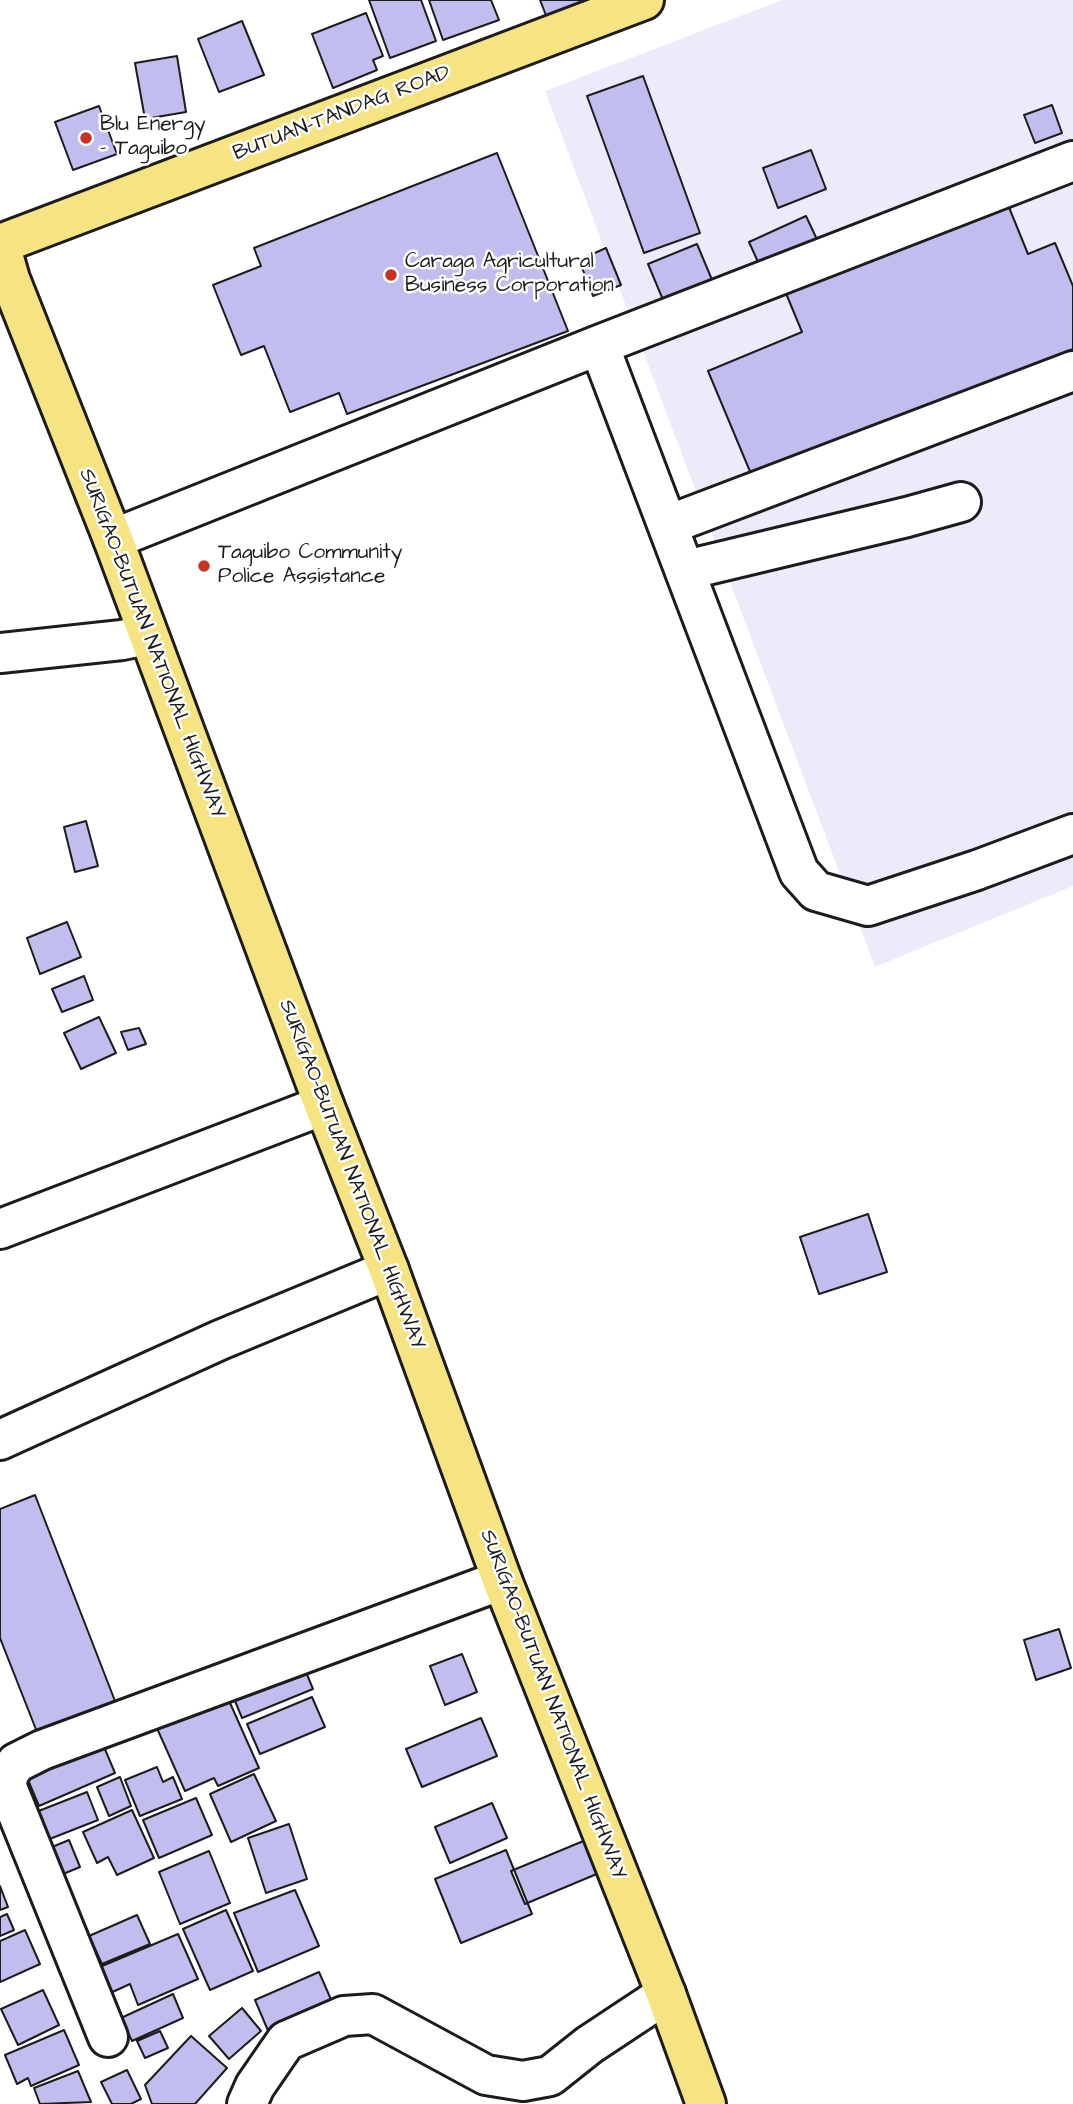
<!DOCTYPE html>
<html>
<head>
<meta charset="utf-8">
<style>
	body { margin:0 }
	canvas { display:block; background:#fff }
</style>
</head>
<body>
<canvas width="1073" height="2104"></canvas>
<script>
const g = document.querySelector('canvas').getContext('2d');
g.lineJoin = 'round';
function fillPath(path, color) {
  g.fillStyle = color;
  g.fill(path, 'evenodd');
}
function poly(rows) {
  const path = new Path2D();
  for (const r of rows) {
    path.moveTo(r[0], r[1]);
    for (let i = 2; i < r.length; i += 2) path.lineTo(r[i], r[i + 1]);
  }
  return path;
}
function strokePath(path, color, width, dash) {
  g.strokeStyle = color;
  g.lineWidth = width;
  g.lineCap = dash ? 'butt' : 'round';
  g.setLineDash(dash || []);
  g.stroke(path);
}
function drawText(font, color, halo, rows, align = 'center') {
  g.font = font + ' "Architects Daughter",sans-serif';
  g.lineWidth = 5;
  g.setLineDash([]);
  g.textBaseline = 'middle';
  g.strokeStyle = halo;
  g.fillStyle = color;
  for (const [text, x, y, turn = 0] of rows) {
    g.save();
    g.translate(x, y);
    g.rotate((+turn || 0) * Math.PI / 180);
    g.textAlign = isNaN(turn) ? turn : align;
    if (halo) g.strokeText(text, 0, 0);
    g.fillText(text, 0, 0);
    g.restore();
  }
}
fillPath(poly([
	[782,0,1073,0,1073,886,875,967,545,91]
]), '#edebfa');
const building = poly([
	[369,0,421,0,436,41,390,58,369,0],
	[429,0,491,0,499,20,443,40,429,0],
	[540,0,592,0,547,18,540,0],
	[366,13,383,56,373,60,377,70,333,88,312,34,366,13],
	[242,21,264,75,219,92,198,39,242,21],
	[177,56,186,112,145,119,135,63,177,56],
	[643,76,700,233,644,253,587,96,643,76],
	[1052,105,1062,133,1035,143,1024,115,1052,105],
	[99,106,117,154,73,170,55,122,99,106],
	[811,150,826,189,778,208,763,168,811,150],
	[497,153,568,331,347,414,339,393,290,412,264,346,241,355,213,285,261,266,254,248,497,153],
	[1006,200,1028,254,1055,243,1073,286,1073,349,754,481,708,371,802,332,785,291,1006,200],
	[806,216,821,248,763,273,749,242,806,216],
	[697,244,715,287,666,307,648,264,697,244],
	[606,248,621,285,593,296,579,260,606,248],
	[86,821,98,866,75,872,64,827,86,821],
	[67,922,81,957,40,974,27,938,67,922],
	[84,976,93,1000,62,1012,52,989,84,976],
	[99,1017,116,1053,81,1069,64,1033,99,1017],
	[139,1028,146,1044,128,1050,121,1032,139,1028],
	[868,1214,887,1272,819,1294,800,1237,868,1214],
	[35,1495,115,1701,37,1732,0,1638,0,1509,35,1495],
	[1059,1629,1071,1668,1036,1680,1024,1640,1059,1629],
	[462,1654,477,1692,445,1705,430,1666,462,1654],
	[299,1655,313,1689,242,1718,228,1684,299,1655],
	[226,1694,259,1768,218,1786,214,1778,185,1791,156,1726,226,1694],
	[312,1697,325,1727,260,1754,247,1724,312,1697],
	[481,1718,497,1756,422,1787,406,1749,481,1718],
	[99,1735,115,1773,39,1806,23,1768,99,1735],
	[157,1767,163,1782,173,1777,182,1799,140,1816,125,1780,157,1767],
	[254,1774,276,1821,231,1842,210,1794,254,1774],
	[120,1777,131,1806,109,1816,97,1787,120,1777],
	[87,1792,98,1820,42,1842,31,1814,87,1792],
	[196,1798,212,1835,159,1858,143,1820,196,1798],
	[492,1803,507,1838,450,1863,435,1827,492,1803],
	[132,1810,154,1858,117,1875,108,1857,97,1863,83,1832,132,1810],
	[289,1824,307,1879,266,1893,248,1838,289,1824],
	[598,1835,611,1868,525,1904,511,1871,598,1835],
	[69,1840,80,1867,51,1879,40,1852,69,1840],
	[506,1850,532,1914,461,1943,435,1879,506,1850],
	[209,1851,230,1903,180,1924,159,1872,209,1851],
	[0,1886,8,1907,0,1910,0,1886],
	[295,1890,319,1946,258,1972,234,1913,295,1890],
	[226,1910,253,1971,210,1990,183,1929,226,1910],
	[7,1914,14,1930,0,1936,0,1917,7,1914],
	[137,1915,150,1944,102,1964,89,1936,137,1915],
	[25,1930,40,1964,0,1982,0,1941,25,1930],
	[178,1934,198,1979,138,2005,130,1984,106,1995,95,1969,178,1934],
	[319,1972,333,2004,269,2033,255,2000,319,1972],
	[43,1990,59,2025,18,2045,1,2009,43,1990],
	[173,1994,183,2018,132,2041,121,2018,173,1994],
	[242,2008,261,2031,229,2059,209,2036,242,2008],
	[64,2030,79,2065,31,2086,28,2078,17,2084,5,2055,64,2030],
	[160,2031,168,2048,145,2058,137,2041,160,2031],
	[191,2036,227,2068,195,2104,152,2104,145,2085,191,2036],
	[127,2070,141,2099,131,2104,112,2104,101,2082,127,2070],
	[78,2071,91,2102,40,2104,34,2088,78,2071]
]);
fillPath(building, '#c2bdef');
strokePath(building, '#1c1c1c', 2);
const minor = poly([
	[599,345,799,872,816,891,868,906,977,870,1073,834],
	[668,525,1073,371],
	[113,539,599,345,1073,161],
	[686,570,907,517,961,502],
	[0,653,122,640,147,635],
	[0,1229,324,1105],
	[0,1440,220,1340,389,1270],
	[108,2037,7,1787,8,1775,16,1763,42,1750,502,1580],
	[247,2104,255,2086,286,2041,344,2016,373,2014,486,2075,523,2081,550,2076,589,2045,666,1994]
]);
const major = poly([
	[0,244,644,0]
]);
const highway = poly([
	[0,244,10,279,113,539,324,1105,389,1270,502,1580,666,1994,706,2104]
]);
strokePath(minor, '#1c1c1c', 44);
strokePath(major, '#1c1c1c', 44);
strokePath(highway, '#1c1c1c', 44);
strokePath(minor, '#fff', 38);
strokePath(major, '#f6e381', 38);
strokePath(highway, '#f6e381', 38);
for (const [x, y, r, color] of [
	[86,138,7,"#c8321e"],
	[391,275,7,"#c8321e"],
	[204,566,7,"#c8321e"]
]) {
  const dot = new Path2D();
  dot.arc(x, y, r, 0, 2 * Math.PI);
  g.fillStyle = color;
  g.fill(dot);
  strokePath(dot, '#fff', 2.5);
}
drawText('21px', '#1c1c1c', '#fff', [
	["BUTUAN-TANDAG ROAD",342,114,-21],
	["SURIGAO-BUTUAN NATIONAL HIGHWAY",151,644,69],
	["SURIGAO-BUTUAN NATIONAL HIGHWAY",351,1175,69],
	["SURIGAO-BUTUAN NATIONAL HIGHWAY",552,1705,69]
]);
drawText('21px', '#1c1c1c', '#fff', [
	["Blu Energy",100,126],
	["- Taguibo",100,150],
	["Caraga Agricultural",405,263],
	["Business Corporation",405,287],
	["Taguibo Community",218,554],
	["Police Assistance",218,578]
], 'left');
</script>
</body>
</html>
